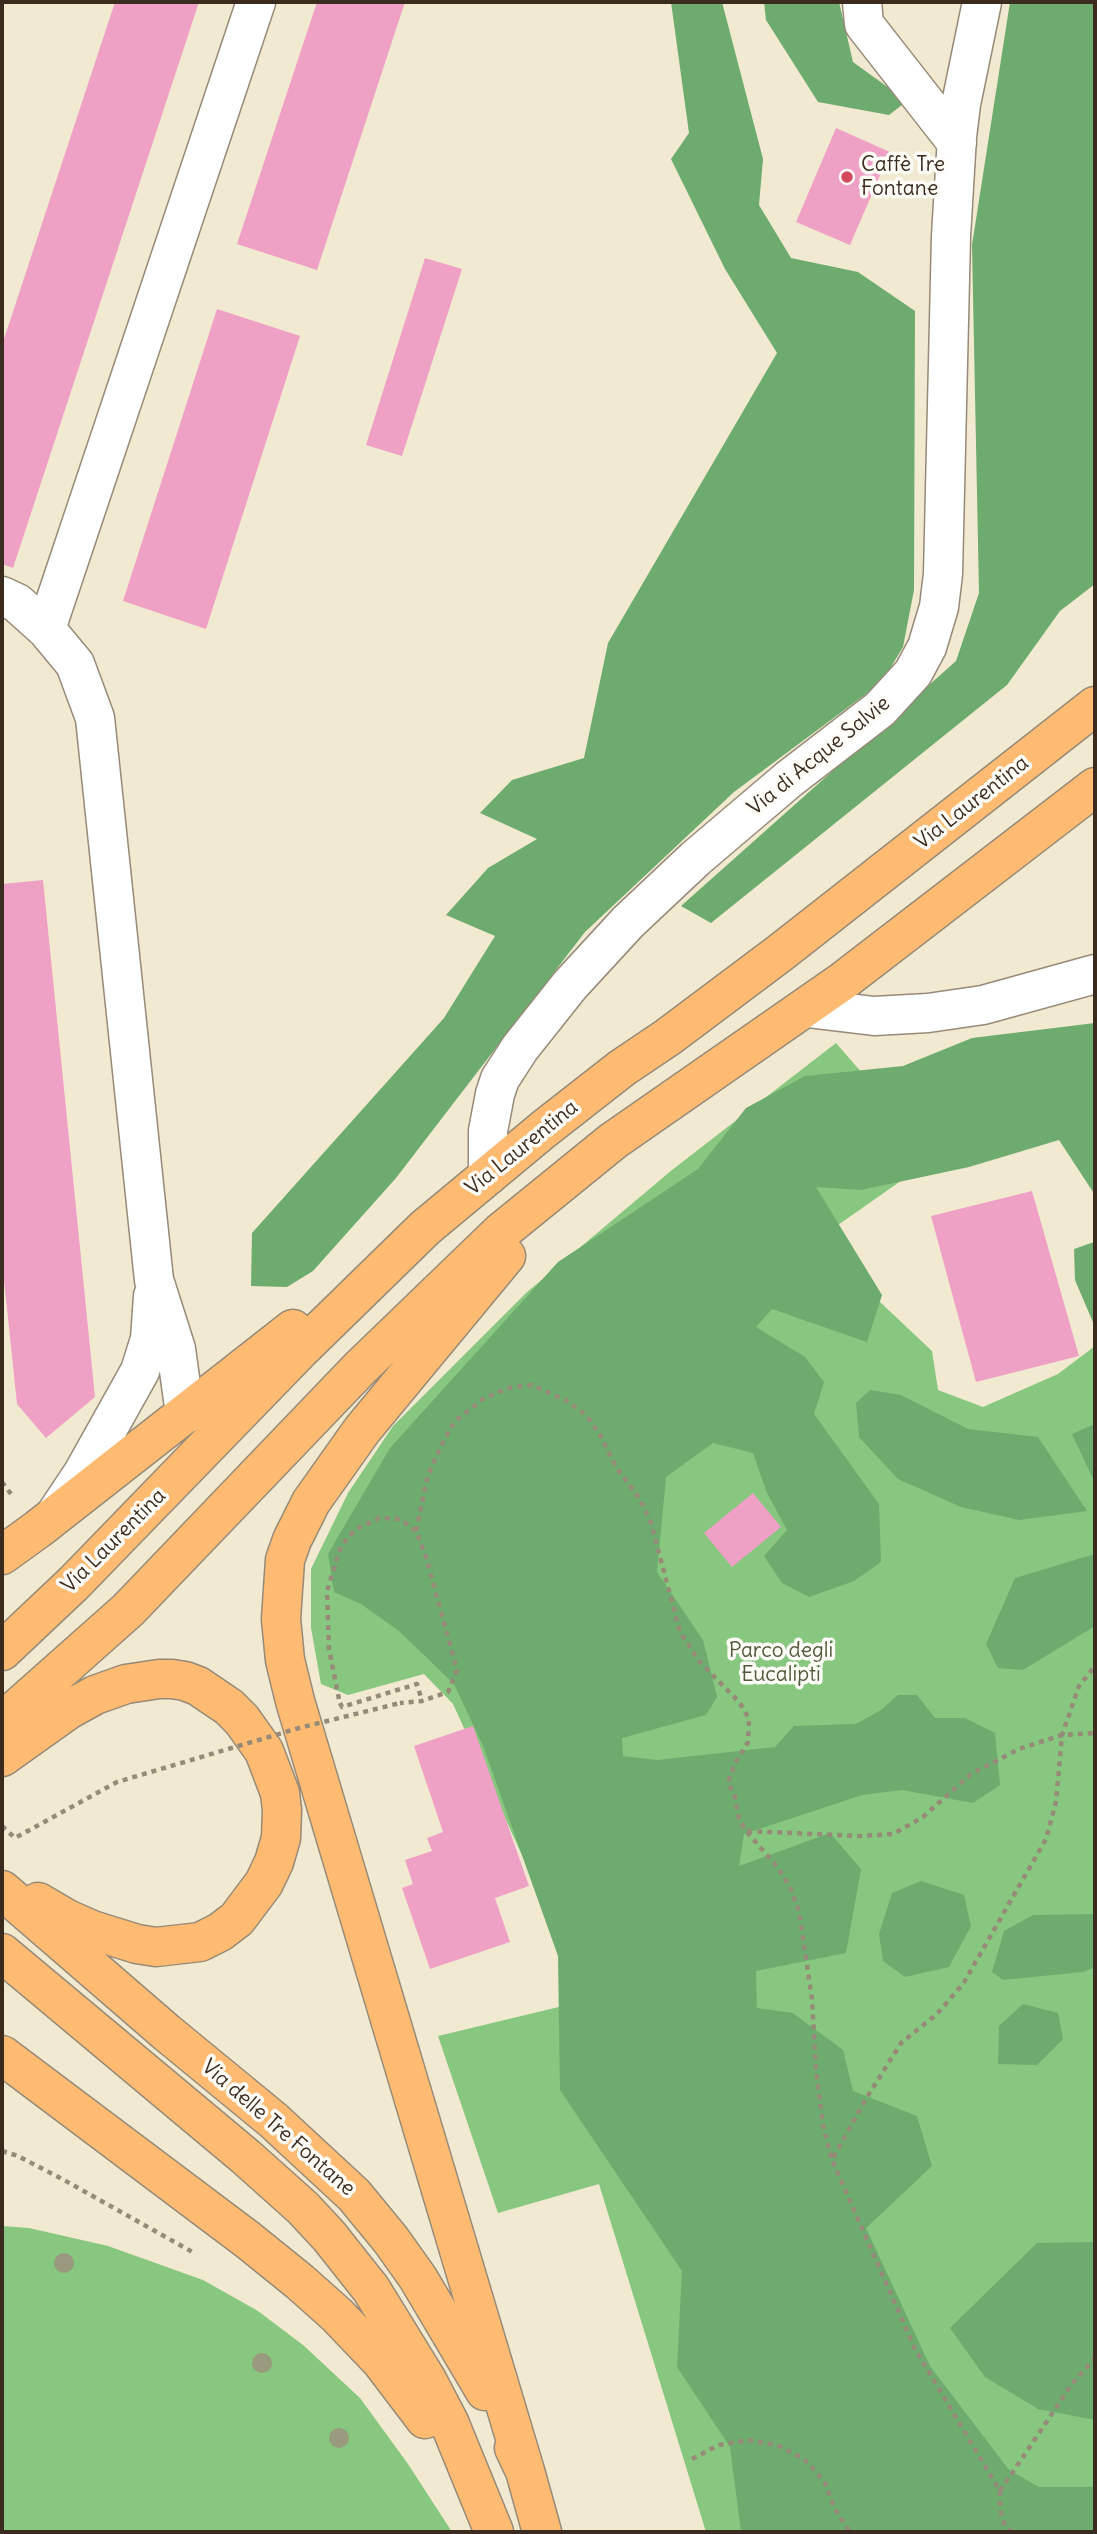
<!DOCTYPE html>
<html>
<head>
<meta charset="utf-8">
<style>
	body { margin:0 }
	#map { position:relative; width:1097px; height:2534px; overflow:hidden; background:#f2e9d1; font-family:Delius,sans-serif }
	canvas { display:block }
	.frame { position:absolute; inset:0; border:4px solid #3b2a1e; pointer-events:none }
</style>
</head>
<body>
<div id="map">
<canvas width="1097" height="2534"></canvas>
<div class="frame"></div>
</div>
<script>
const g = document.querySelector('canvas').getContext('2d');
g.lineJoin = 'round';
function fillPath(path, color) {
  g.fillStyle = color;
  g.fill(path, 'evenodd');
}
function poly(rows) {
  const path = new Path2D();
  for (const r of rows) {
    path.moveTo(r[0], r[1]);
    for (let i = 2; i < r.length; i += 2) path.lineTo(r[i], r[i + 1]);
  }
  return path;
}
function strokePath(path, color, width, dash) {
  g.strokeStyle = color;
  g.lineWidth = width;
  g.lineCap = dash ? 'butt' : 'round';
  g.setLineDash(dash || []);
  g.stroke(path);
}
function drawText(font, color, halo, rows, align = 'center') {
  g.font = font + ' Delius,sans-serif';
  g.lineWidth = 7;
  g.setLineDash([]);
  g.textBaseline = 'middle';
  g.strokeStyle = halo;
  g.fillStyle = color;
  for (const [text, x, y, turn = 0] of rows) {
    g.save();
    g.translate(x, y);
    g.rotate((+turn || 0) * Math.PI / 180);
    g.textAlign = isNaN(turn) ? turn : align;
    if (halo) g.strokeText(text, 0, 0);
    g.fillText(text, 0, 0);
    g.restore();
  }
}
fillPath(poly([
	[836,1043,935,1157,828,1232,880,1302,932,1351,938,1390,983,1407,1058,1374,1095,1346,1095,2532,706,2532,599,2184,498,2213,438,2036,588,2000,453,1704,424,1674,348,1695,321,1684,311,1628,311,1569,348,1493,393,1426,526,1293,672,1170],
	[2,2226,29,2228,108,2246,203,2280,258,2311,303,2345,360,2398,408,2464,452,2532,2,2532]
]), '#87c77f');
fillPath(poly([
	[671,2,722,2,763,159,759,205,791,258,858,272,915,311,914,590,903,647,882,682,734,792,585,932,396,1178,313,1271,287,1287,251,1286,252,1233,444,1018,495,936,446,915,488,868,537,839,480,813,512,780,584,758,608,643,777,353,725,269,671,159,689,133],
	[764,2,839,2,853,62,907,101,889,115,818,102,766,20],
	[1010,2,1095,2,1095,584,1060,611,1007,685,711,923,681,906,956,661,979,593,972,245],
	[1095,1023,1095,1195,1059,1140,969,1167,861,1190,816,1187,882,1295,867,1342,772,1309,756,1327,805,1357,824,1382,814,1414,879,1504,881,1562,854,1581,809,1597,782,1583,764,1556,787,1530,767,1493,753,1453,713,1443,666,1477,657,1572,703,1640,717,1697,706,1715,622,1738,623,1756,657,1760,775,1747,794,1726,856,1724,881,1710,898,1695,917,1695,935,1718,965,1718,995,1733,1000,1785,973,1803,902,1790,862,1795,744,1834,739,1866,830,1833,861,1869,846,1953,756,1971,757,2008,793,2013,843,2050,853,2091,917,2116,932,2166,866,2228,930,2366,1009,2470,1039,2487,1095,2487,1095,2532,741,2532,730,2447,677,2367,682,2271,560,2090,558,1956,483,1746,454,1684,399,1631,361,1604,334,1592,328,1554,390,1448,558,1262,698,1169,746,1108,805,1076,903,1066,972,1038],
	[1094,1242,1095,1243,1095,1327,1075,1280,1074,1249],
	[870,1390,901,1395,968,1429,1038,1437,1087,1511,1019,1520,961,1507,898,1479,859,1437,856,1403],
	[1095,1424,1095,1483,1072,1434],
	[1095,1554,1095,1626,1023,1670,998,1668,986,1644,1015,1578],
	[921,1881,964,1895,971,1926,949,1967,905,1977,883,1961,879,1934,892,1893],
	[1095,1914,1095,1967,1083,1972,1003,1980,992,1972,1004,1931,1033,1915],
	[1023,2004,1058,2013,1063,2039,1037,2065,998,2064,999,2026],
	[1095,2242,1095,2420,1038,2409,985,2377,950,2328,1037,2243]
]), '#6dac6e');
fillPath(poly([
	[115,2,199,2,13,568,2,564,2,345],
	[317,2,405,2,317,270,237,244],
	[836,128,890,152,850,245,796,222],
	[425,258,462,269,402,456,366,445],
	[217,309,300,336,206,629,123,601],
	[43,880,95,1397,46,1438,17,1404,2,1261,2,884],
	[1032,1191,1079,1356,976,1382,931,1216],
	[753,1493,781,1527,732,1567,704,1533],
	[473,1726,529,1886,495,1898,510,1942,430,1969,402,1888,413,1884,405,1860,432,1851,427,1838,443,1832,414,1746]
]), '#efa0c5');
const minor = poly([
	[862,2,864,24,957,143],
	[2,596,17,603,46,629,75,664,95,718,154,1280,176,1349,185,1414],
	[46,629,256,2],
	[807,1008,874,1016,928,1013,983,1005,1095,974],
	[488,1175,488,1131,495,1094,500,1079,520,1048,570,985,628,922,696,858,789,779,880,709,913,673,927,647,939,607,943,574,951,236,957,137,961,104,982,2],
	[57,1512,83,1473,140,1371,150,1339,153,1296]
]);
const major = poly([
	[506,1256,362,1430,311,1502,292,1540,285,1560,281,1619,285,1660,295,1701,525,2471],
	[2,1555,38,1529,293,1329],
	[2,1651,74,1583,300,1350,425,1228,544,1129,622,1068,668,1037,780,953,1095,706],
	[2,1722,128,1610,360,1368,501,1232,613,1141,843,981,1095,787],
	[2,1757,68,1710,95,1695,126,1684,159,1679,172,1679,185,1681,198,1686,229,1707,242,1720,264,1751,280,1793,282,1810,281,1838,274,1862,264,1883,237,1919,220,1932,200,1942,156,1947,137,1944,92,1930,67,1919,38,1902],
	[2,1890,166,2032,273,2120,354,2195,391,2240,418,2278,485,2391],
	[2,1953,246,2157,303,2208,329,2236,371,2289,427,2380,449,2422,494,2532],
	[2,2055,248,2240,300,2282,337,2315,381,2361,425,2419],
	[514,2448,525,2471,542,2532]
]);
strokePath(minor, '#968a78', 41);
strokePath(major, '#968a78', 41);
strokePath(poly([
	[2,1482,14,1498],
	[416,1531,428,1475,444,1440,455,1421,483,1399,508,1388,532,1385,567,1401,587,1416,600,1435,616,1467,640,1499,651,1523,680,1632,700,1662,740,1703,749,1719,748,1742,735,1763,728,1782,735,1797,739,1819,746,1831,860,1836,893,1834,923,1817,971,1774,1019,1749,1062,1735,1095,1733],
	[339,1699,329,1649,327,1591,341,1546,355,1530,379,1518,400,1519,416,1531,426,1557,457,1670,448,1692,422,1701,400,1703],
	[340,1703,342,1707,417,1684,422,1701],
	[747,1832,778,1868,790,1887,799,1911,812,1999,816,2071,823,2126,832,2160],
	[2,2151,18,2156,64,2180,196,2254],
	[692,2459,719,2445,748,2440,777,2445,804,2459,824,2481,835,2509,850,2532],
	[1000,2491,1072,2384,1095,2358],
	[1012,2532,1005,2526,1000,2509,1000,2491,915,2349,832,2160,864,2102,901,2043,937,2014,963,1984,1046,1839,1056,1802,1062,1735,1079,1686,1095,1666]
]), '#968a78', 4.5, [5, 5]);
strokePath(minor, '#fff', 38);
strokePath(major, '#ffbb71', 38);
strokePath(poly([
	[2,1826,15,1838,117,1782,299,1728,400,1703]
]), '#968a78', 4.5, [5, 5]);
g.fillStyle = '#9a9a7e';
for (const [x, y] of [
	[64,2263],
	[262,2363],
	[339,2438]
]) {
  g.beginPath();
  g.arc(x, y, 10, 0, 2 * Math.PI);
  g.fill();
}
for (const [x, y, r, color] of [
	[847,177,7,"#d1495b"]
]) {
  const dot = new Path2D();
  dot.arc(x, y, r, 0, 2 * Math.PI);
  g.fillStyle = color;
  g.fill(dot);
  strokePath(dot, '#fdfcf7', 2.5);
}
drawText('21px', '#3b2a1e', '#fdfcf7', [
	["Caffè Tre",861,165],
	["Fontane",861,189]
], 'left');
drawText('21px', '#3b2a1e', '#fdfcf7', [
	["Via di Acque Salvie",819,756,-39],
	["Via Laurentina",972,803,-38],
	["Via Laurentina",522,1148,-39],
	["Via Laurentina",114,1541,-45],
	["Via delle Tre Fontane",278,2128,41]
]);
drawText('21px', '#52593b', '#fdfcf7', [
	["Parco degli",781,1651],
	["Eucalipti",781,1675]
]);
</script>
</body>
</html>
